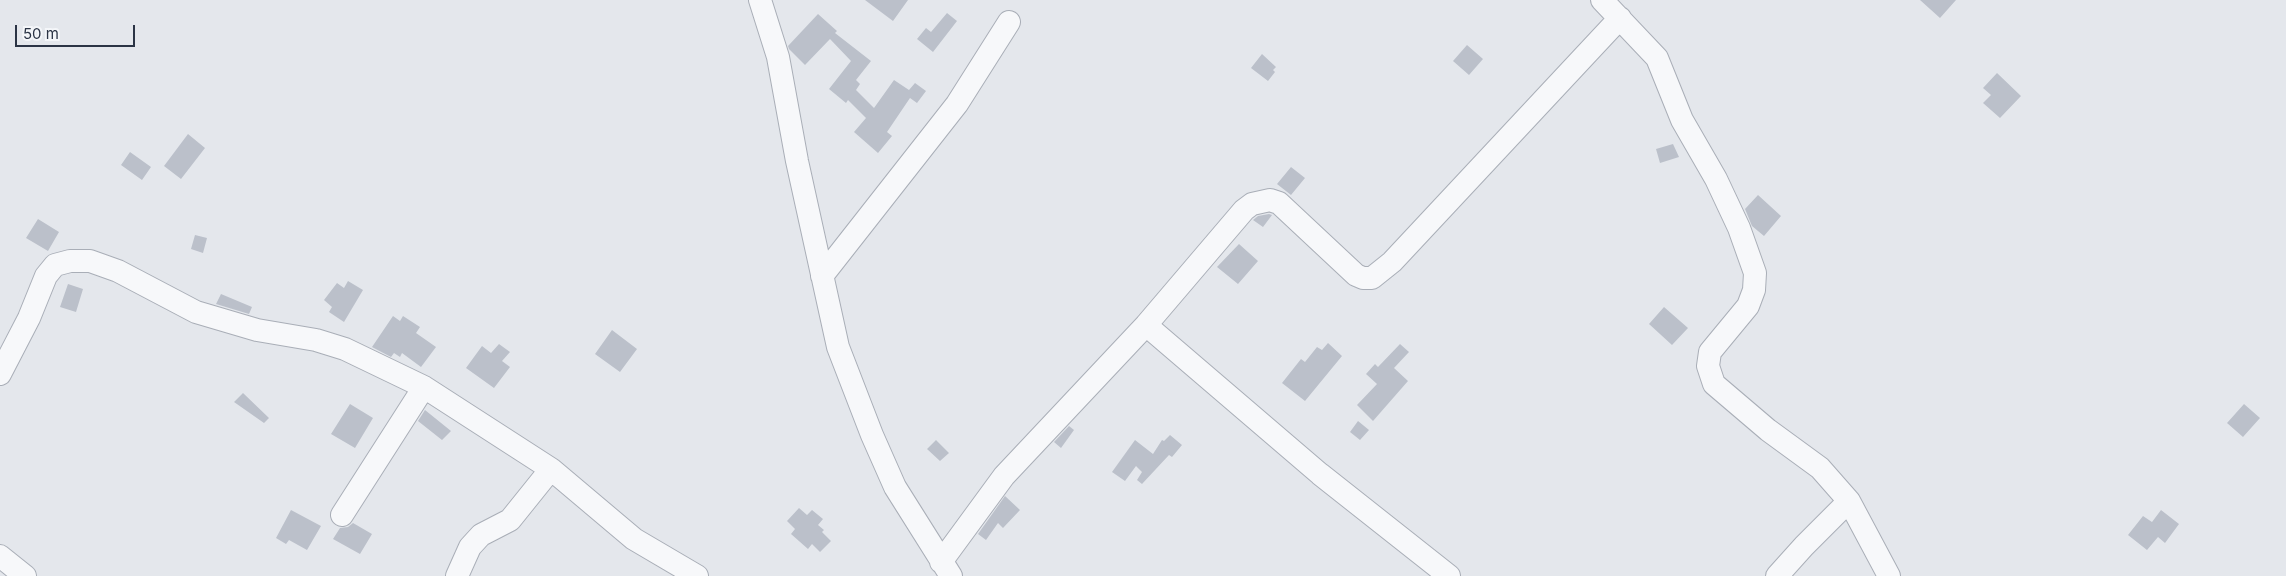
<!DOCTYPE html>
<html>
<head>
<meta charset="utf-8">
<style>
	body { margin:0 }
	#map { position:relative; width:2286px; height:576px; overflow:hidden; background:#e4e7ec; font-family:Inter,sans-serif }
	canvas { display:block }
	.scale { position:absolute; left:15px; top:25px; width:120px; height:22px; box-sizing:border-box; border:2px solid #2b3445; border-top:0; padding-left:6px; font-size:15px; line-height:18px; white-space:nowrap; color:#2b3445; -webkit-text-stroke:4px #f4f6f9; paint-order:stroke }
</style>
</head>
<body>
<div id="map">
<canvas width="2286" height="576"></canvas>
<div class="scale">50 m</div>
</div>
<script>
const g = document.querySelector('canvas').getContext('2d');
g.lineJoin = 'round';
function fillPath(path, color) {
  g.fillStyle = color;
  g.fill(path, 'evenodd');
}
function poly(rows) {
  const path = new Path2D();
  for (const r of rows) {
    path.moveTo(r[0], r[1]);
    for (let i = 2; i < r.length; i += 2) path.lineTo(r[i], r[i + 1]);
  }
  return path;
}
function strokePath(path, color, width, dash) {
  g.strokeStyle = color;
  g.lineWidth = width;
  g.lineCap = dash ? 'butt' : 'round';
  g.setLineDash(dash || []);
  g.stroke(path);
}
fillPath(poly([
	[865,0,908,0,893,21],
	[1920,0,1956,0,1940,18],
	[947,13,957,21,933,52,917,39,926,28,931,32],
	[818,14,837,31,835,33,871,61,856,80,860,84,856,90,874,108,894,80,909,90,915,83,926,91,917,103,910,98,887,132,892,136,878,153,854,132,866,118,848,100,846,103,829,89,851,61,830,39,805,65,789,49,788,46],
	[1467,45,1483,59,1469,75,1453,61],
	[1262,54,1276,67,1273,70,1275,72,1268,81,1251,68],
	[1997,73,2021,96,2000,118,1983,103,1991,95,1983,88],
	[188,134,205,148,181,179,164,166],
	[1673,144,1679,157,1660,163,1656,149],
	[130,152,151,167,142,180,121,165],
	[1291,167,1305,178,1291,195,1277,184],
	[1758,195,1781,216,1764,236,1752,226,1745,209],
	[1269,214,1272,215,1263,227,1253,220,1258,216],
	[38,219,59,232,48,251,26,238],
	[195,235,207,238,203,253,191,249],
	[1239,244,1258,261,1238,284,1217,267],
	[348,281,363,290,344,322,329,312,332,307,324,300,337,283,344,288],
	[68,284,83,289,76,312,60,307],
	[221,294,252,307,249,314,216,304],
	[1664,307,1688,328,1672,345,1649,324],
	[393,316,400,321,403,316,420,327,416,333,436,347,421,367,402,353,400,357,394,353,391,357,372,347],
	[612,330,637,349,620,372,595,354],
	[1328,343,1342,356,1305,401,1282,383,1301,359,1305,362,1317,347,1322,350],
	[499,344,510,352,502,361,510,367,494,388,466,368,482,346,491,353],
	[1400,344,1409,352,1394,368,1408,381,1373,421,1357,405,1377,384,1366,374,1375,364,1378,367],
	[243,393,269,418,264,423,234,402],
	[350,404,373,418,355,448,331,434],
	[2244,404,2260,418,2243,437,2227,423],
	[425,410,451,431,442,440,418,421],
	[1358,421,1369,430,1360,440,1350,432],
	[1069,426,1074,430,1061,448,1054,442],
	[1170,435,1182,445,1172,457,1169,455,1142,484,1137,480,1142,472,1136,466,1125,481,1112,472,1135,440,1153,454,1162,440,1164,441],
	[936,440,949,453,940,461,927,449],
	[1005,496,1020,510,1003,528,998,523,986,540,978,534],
	[799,508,807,515,812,510,823,519,818,525,824,530,822,532,831,541,820,552,812,544,808,549,791,534,795,529,787,521],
	[291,510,321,526,307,550,289,540,286,544,276,538],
	[2161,510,2179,524,2165,543,2158,537,2147,550,2128,535,2143,516,2152,522],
	[353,523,372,534,360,554,333,539,340,528,348,527]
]), '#bbc0ca');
const minor = poly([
	[760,0,778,57,797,161,838,347,872,435,895,487,951,576],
	[1602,0,1657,58,1682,120,1716,179,1739,228,1755,273,1754,290,1748,306,1710,352,1708,366,1714,384,1768,430,1820,468,1849,501,1889,576],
	[822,276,957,104,1009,22],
	[1146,325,1320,474,1449,576],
	[0,374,29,318,46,276,55,265,70,261,90,261,118,271,196,312,257,330,316,340,345,349,424,387,551,469,634,539,697,576],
	[342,515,424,387],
	[0,556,25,576],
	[941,562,1004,476,1146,325,1244,210,1252,204,1270,200,1279,203,1356,275,1363,278,1372,278,1392,262,1620,18],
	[457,576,470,547,481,535,510,520,551,469],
	[1777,576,1804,546,1849,501]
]);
strokePath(minor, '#a9aeb7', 24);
strokePath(minor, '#f7f8fa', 22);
</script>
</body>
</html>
